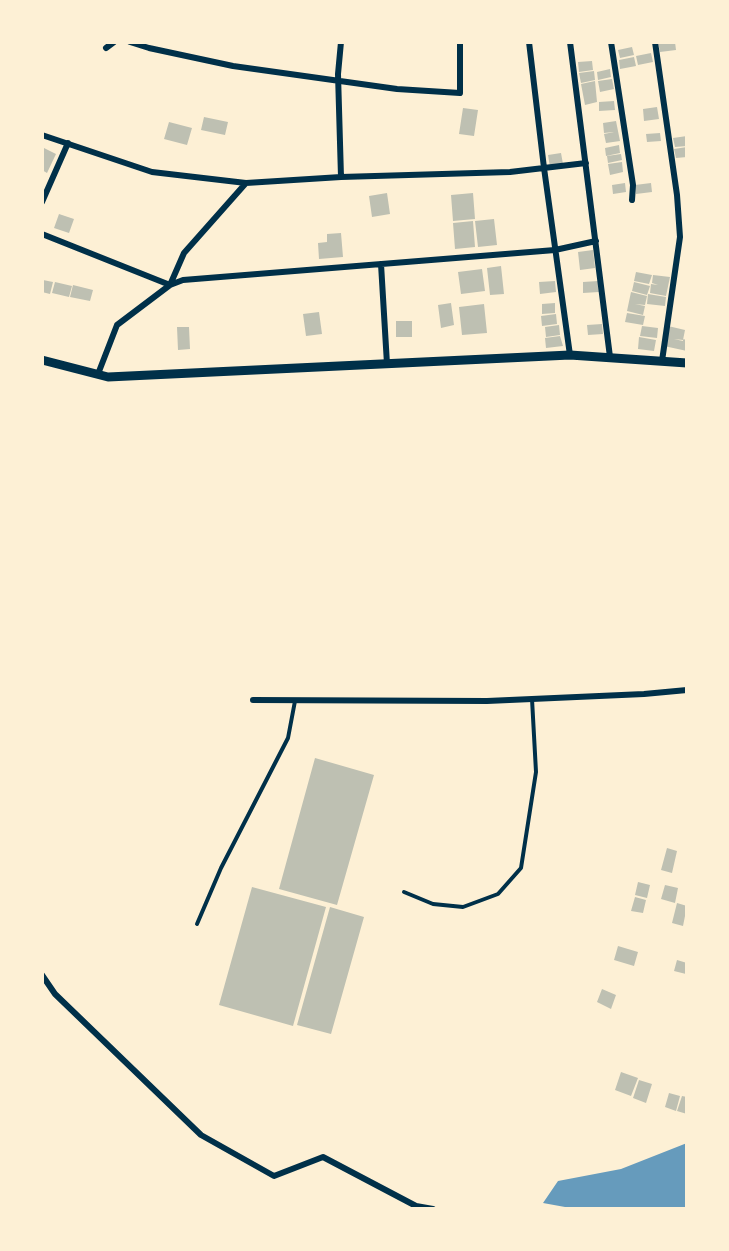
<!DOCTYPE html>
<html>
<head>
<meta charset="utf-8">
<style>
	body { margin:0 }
	#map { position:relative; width:729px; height:1251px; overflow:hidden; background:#fdf0d5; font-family:Arial,sans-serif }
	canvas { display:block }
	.frame { position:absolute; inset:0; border:44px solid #fdf0d5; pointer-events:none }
</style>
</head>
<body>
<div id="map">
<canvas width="729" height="1251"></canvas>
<div class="frame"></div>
</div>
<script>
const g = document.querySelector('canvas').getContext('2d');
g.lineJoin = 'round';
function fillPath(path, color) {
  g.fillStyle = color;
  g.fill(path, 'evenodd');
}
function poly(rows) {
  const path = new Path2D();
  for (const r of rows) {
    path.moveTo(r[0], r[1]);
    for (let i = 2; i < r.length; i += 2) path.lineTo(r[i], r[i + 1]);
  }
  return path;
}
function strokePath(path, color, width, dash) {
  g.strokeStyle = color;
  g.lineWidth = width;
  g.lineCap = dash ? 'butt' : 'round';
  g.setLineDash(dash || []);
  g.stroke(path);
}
fillPath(poly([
	[687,1143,687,1209,576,1209,543,1203,558,1181,621,1169]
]), '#669bbc');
fillPath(poly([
	[658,42,675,42,676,50,660,52],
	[632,47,634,55,620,58,618,50],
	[651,53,653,62,638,65,636,56],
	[634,57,636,66,620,69,619,60],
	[592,61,593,70,579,72,578,62],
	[610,69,611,77,598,80,597,72],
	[594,71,595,80,581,83,579,73],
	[612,79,614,89,600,92,598,81],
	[595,81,597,102,585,105,581,84],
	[614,101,615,110,599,111,599,102],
	[657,107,659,119,644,121,643,109],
	[463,108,478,110,474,136,459,134],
	[204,117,228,122,225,135,201,130],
	[616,121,620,141,606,143,604,134,614,132,604,133,603,123],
	[169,122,192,128,187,145,164,139],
	[660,133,661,141,647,142,646,134],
	[687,136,687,146,675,147,673,138],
	[619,145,620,153,606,156,605,148],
	[42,147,56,154,47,173,42,170],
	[687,147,687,157,676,158,674,149],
	[561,153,563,164,550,167,548,155],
	[621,154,622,160,608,163,607,156],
	[622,162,623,172,610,175,608,164],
	[625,183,626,192,613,194,612,185],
	[651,183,652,192,636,194,635,185],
	[387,193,390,214,372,217,369,196],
	[473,193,475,219,453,221,451,195],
	[59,214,74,219,69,233,54,228],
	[494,219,497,245,478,247,475,221],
	[473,221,475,247,455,249,453,223],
	[341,233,343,257,319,259,318,243,327,242,327,234],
	[593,250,595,268,580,270,578,252],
	[501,266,504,294,490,295,487,268],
	[482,269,485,291,461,294,458,272],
	[636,272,652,275,649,284,634,281],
	[653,275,670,277,666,296,650,293,651,284,658,285,652,283],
	[43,280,53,282,50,294,42,292],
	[555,281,556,292,540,294,539,282],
	[598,281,599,292,583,293,583,282],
	[55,282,72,286,69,297,52,293],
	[634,282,650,286,647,295,632,291],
	[73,285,93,290,90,301,70,297],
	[631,292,647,296,645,305,635,304,645,306,643,315,627,311],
	[648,294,666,297,665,306,647,304],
	[451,303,454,325,441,328,438,305],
	[555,303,555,313,542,314,542,304],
	[484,304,487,333,462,335,459,307],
	[319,312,322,334,306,336,303,314],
	[627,313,645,316,643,325,625,322],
	[556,314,557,324,542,326,541,316],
	[396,321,412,321,412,337,396,337],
	[602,324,603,334,588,335,587,325],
	[559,325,560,335,546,337,545,327],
	[642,326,658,328,657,338,640,336],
	[668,326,685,330,683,340,674,339,683,341,683,339,687,340,687,351,664,346],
	[177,327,189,327,190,349,178,350],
	[560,336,563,346,546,348,545,338],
	[639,337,656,340,654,351,638,349],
	[315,758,374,775,337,905,279,889],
	[667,848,677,851,672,873,661,870],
	[638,882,650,885,647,898,635,895],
	[665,885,678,888,675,903,661,899],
	[252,887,326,907,293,1026,219,1005],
	[635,897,646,900,643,913,631,911],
	[677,903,687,906,683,926,672,923],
	[330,907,364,917,331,1034,297,1025],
	[618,946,638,952,634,966,614,960],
	[677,960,687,963,686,974,674,971],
	[602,989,616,995,611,1009,597,1002],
	[621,1072,638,1078,631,1096,615,1090],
	[639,1080,652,1084,646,1103,633,1098],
	[669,1093,680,1096,676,1111,665,1107],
	[682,1096,687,1097,687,1114,677,1111]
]), '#bec0b2');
strokePath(poly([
	[404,892,433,904,463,907,498,894,521,868,536,772,532,699],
	[197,924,221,868,288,738,295,701]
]), '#003049', 4);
strokePath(poly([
	[130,42,149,48,233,66,397,89,460,93,460,42],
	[529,42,544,168,570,355],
	[570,42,610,357],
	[611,42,633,185,632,200],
	[655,42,677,195,680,237,662,361],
	[106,48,114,42],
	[42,135,152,172,246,183],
	[341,177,338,74,341,42],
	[42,202,68,143],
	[42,234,170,285,184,253,246,183,341,177,510,172,586,163],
	[381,264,387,364],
	[98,374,117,325,170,285,183,280,555,250,596,241],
	[253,700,487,701,644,694,687,690],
	[42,975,55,994,201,1135,274,1176,323,1157,416,1206,433,1209]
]), '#003049', 6);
strokePath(poly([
	[42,360,108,377,570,355,687,363]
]), '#003049', 9);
</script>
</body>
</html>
